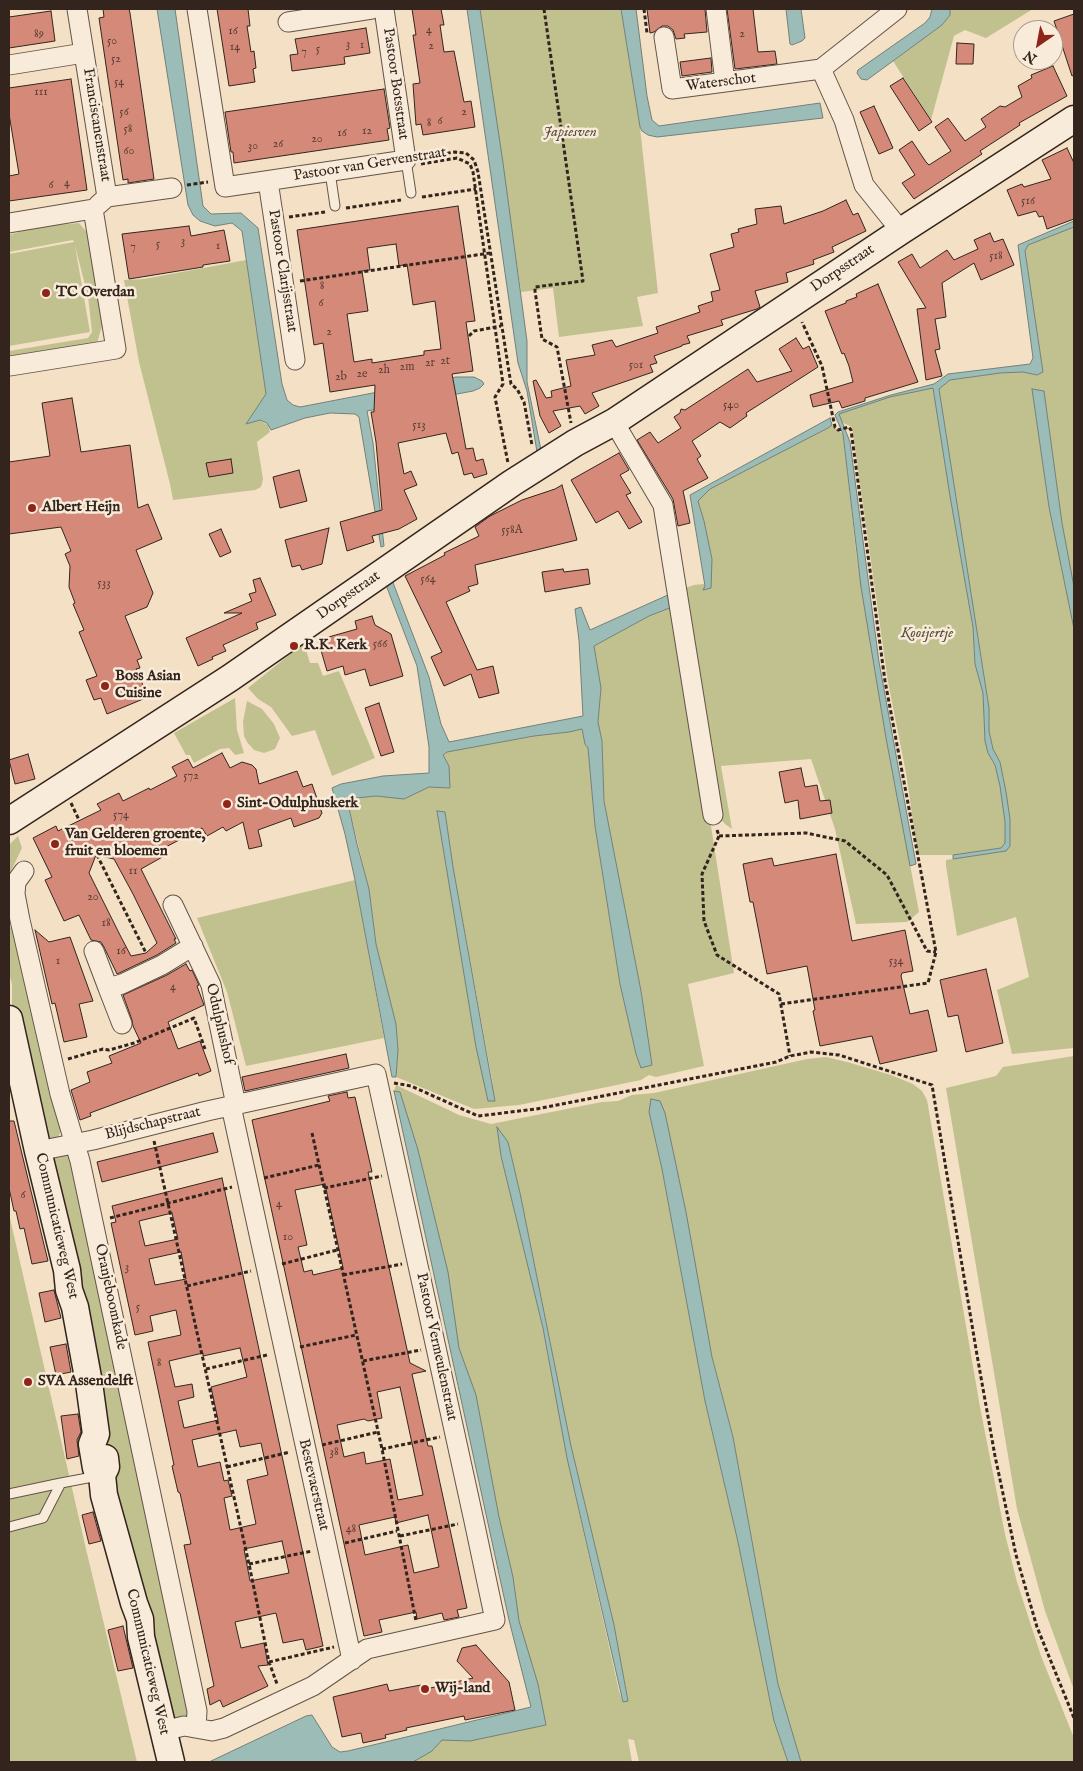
<!DOCTYPE html>
<html>
<head>
<meta charset="utf-8">
<style>
	body { margin:0 }
	#map { position:relative; width:1083px; height:1771px; overflow:hidden; background:#f4e0c4; font-family:"IM FELL English",serif }
	canvas { display:block }
	.frame { position:absolute; inset:0; border:10px solid #33251e; pointer-events:none }
	.north { position:absolute; left:1013px; top:20px; width:50px; height:50px; box-sizing:border-box; background:#f8ebd9; border:1px solid #a99c8e; border-radius:50%; rotate:213deg; font-size:14px; font-weight:700; line-height:20px; text-align:center; color:#33251e }
	.north::after { content:''; display:block; margin:auto; width:18px; height:22px; background:#8f2418; clip-path:polygon(50% 0,100% 100%,50% 72%,0 100%) }
</style>
</head>
<body>
<div id="map">
<canvas width="1083" height="1771"></canvas>
<div class="frame"></div>
<div class="north">N</div>
</div>
<script>
const g = document.querySelector('canvas').getContext('2d');
g.lineJoin = 'round';
function fillPath(path, color) {
  g.fillStyle = color;
  g.fill(path, 'evenodd');
}
function poly(rows) {
  const path = new Path2D();
  for (const r of rows) {
    path.moveTo(r[0], r[1]);
    for (let i = 2; i < r.length; i += 2) path.lineTo(r[i], r[i + 1]);
  }
  return path;
}
function strokePath(path, color, width, dash) {
  g.strokeStyle = color;
  g.lineWidth = width;
  g.lineCap = dash ? 'butt' : 'round';
  g.setLineDash(dash || []);
  g.stroke(path);
}
function drawText(font, color, halo, rows, align = 'center') {
  g.font = font + ' "IM FELL English",serif';
  g.lineWidth = 5;
  g.setLineDash([]);
  g.textBaseline = 'middle';
  g.strokeStyle = halo;
  g.fillStyle = color;
  for (const [text, x, y, turn = 0] of rows) {
    g.save();
    g.translate(x, y);
    g.rotate((+turn || 0) * Math.PI / 180);
    g.textAlign = isNaN(turn) ? turn : align;
    if (halo) g.strokeText(text, 0, 0);
    g.fillText(text, 0, 0);
    g.restore();
  }
}
fillPath(poly([
	[480,9,621,9,640,127,658,293,637,297,643,326,559,337,553,288,521,292],
	[950,9,1033,9,986,38,965,30,954,36,931,120,893,61,942,25,950,15],
	[79,223,91,237,93,269,102,326,97,343,9,357,9,351,88,338,92,332,88,296,75,246,90,332,9,346,9,254,74,242,73,240,9,252,9,235,35,227],
	[1074,227,1074,587,1062,523,1044,392,1032,389,1049,507,1074,629,1074,1048,1012,1054,997,990,1029,977,1016,917,957,936,946,866,946,860,1006,851,1010,819,1000,762,993,749,989,731,989,708,939,389,950,380,1000,373,1023,372,1037,375,1043,372,1025,251,1028,245],
	[246,260,266,395,247,423,259,420,268,425,270,432,257,442,263,479,261,487,255,490,173,500,170,484,139,362,124,280,144,279],
	[933,387,950,496,973,627,975,664,983,693,988,753,995,765,1000,786,1005,822,1005,843,1001,848,961,855,918,855,906,773,888,682,852,427,841,422,838,414,890,397],
	[832,425,843,434,857,560,886,738,919,912,907,922,856,924,835,829,811,759,721,766,732,829,725,824,717,815,679,590,694,585,704,584,705,586,712,559,704,521,698,501,710,489,828,428],
	[672,607,707,819,711,826,734,973,688,984,704,1066,656,1077,649,1075,641,1080,519,1105,474,1109,396,1077,398,1050,396,1024,376,944,369,889,347,799,376,796,404,799,429,787,449,788,449,766,443,755,447,752,534,736,569,732,582,729,585,743,588,748,595,826,620,984,636,1054,641,1067,652,1065,641,991,604,801,602,741,598,722,601,688,594,646,649,616],
	[437,811,445,812,453,867,493,1085,476,1047],
	[304,643,310,663,318,663,323,676,339,671,375,758,332,776,315,730,292,736,271,707,258,699,248,688],
	[235,698,237,730,244,753,235,755,229,748,220,749,194,763,190,755,186,755,174,733],
	[247,701,262,709,274,724,280,738,275,749,264,753,254,750,247,742,244,736,243,722],
	[18,836,22,848,9,875,9,845],
	[355,880,384,1038,246,1066,227,992,197,918],
	[9,926,18,934,62,1129,58,1137,53,1140,46,1139,18,1038,12,1006,12,985,9,972],
	[1074,1056,1074,1690,1045,1611,1017,1509,946,1088,996,1076,1003,1067],
	[826,1057,847,1062,891,1075,913,1084,922,1091,927,1100,980,1407,1005,1534,1017,1582,1041,1656,1074,1738,1074,1762,801,1762,778,1684,733,1437,649,1112,662,1169,705,1401,738,1542,774,1721,788,1762,639,1762,634,1740,628,1739,632,1762,411,1762,421,1744,530,1709,531,1707,509,1620,394,1091,396,1085,459,1115,491,1124,602,1102,618,1101,632,1095,654,1093,807,1059],
	[497,1128,508,1142,520,1193,571,1446,614,1625,628,1700,623,1702,619,1691,567,1458,543,1328,501,1156],
	[66,1153,71,1159,188,1707,188,1716,185,1719,172,1720,110,1464,52,1157],
	[9,1214,86,1549,137,1762,9,1762]
]), '#c1c190');
const water = poly([
	[157,9,175,9,203,206,211,214,241,213,258,228,282,384,287,400,293,405,300,407,456,377,474,377,482,381,484,384,480,388,473,391,367,411,373,443,383,537,384,546,381,547,359,417,355,414,330,413,305,418,271,430,267,423,260,420,246,424,266,394,242,231,232,223,215,226,200,221,193,215,188,205,157,9],
	[467,9,480,9,503,163,527,341,527,382,541,450,537,452,527,391,518,363,467,9],
	[621,9,636,9,647,96,652,120,659,126,820,103,823,118,657,137,648,135,642,131,640,127,621,9],
	[786,9,801,9,805,38,802,41,792,45,790,44,786,9],
	[932,9,950,9,950,15,942,25,867,80,861,79,857,73,858,70,925,23,930,17,932,9],
	[1074,221,1074,227,1028,245,1025,251,1043,372,1037,375,1023,372,1000,373,950,380,939,389,989,708,989,731,993,749,1000,762,1006,792,1010,819,1010,846,1006,851,953,859,953,855,1001,848,1005,843,1005,822,1000,786,995,765,988,753,985,741,983,693,975,664,973,627,950,496,933,388,890,397,839,414,850,442,879,662,916,864,910,866,886,738,861,587,843,434,835,415,838,412,891,395,934,384,948,374,1030,364,1033,358,1018,245,1074,221],
	[1032,389,1044,391,1062,523,1074,587,1074,629,1049,507,1032,389],
	[830,418,832,425,828,428,710,489,698,501,704,521,712,559,711,588,703,590,705,586,690,495,830,418],
	[392,580,429,677,441,724,449,742,583,716,579,640,575,609,581,607,590,630,670,594,672,607,649,616,594,646,601,688,598,722,602,741,604,801,641,991,652,1065,641,1068,636,1054,620,984,595,826,588,748,585,744,582,729,569,732,534,736,447,752,443,755,449,766,450,788,429,787,404,799,376,796,347,799,357,844,369,889,376,944,396,1024,398,1050,396,1077,392,1077,355,880,345,834,332,788,341,784,383,776,429,773,429,747,417,666,386,585,392,580],
	[437,811,445,812,453,867,495,1101,488,1101,476,1047,437,811],
	[394,1091,400,1092,418,1150,448,1272,459,1348,476,1395,499,1517,513,1577,519,1621,538,1684,546,1725,470,1741,442,1740,432,1751,413,1762,209,1762,306,1716,312,1715,332,1747,340,1752,348,1751,531,1707,509,1620,394,1091],
	[651,1099,660,1101,665,1113,686,1212,712,1357,733,1437,778,1684,801,1762,788,1762,774,1721,738,1542,705,1401,662,1169,649,1112,651,1099],
	[497,1127,508,1142,520,1193,571,1446,614,1625,628,1701,623,1702,567,1458,543,1328,501,1156,497,1127]
]);
fillPath(water, '#9cbdb7');
strokePath(water, '#72807a', 1);
const building = poly([
	[103,9,129,9,130,13,154,179,128,183,128,179,123,180,99,18,104,17,103,9],
	[217,9,248,9,250,26,247,26,251,52,254,51,256,68,253,69,255,82,229,86,217,9],
	[412,9,441,9,444,25,440,25,444,52,454,51,464,102,471,101,475,127,423,135,421,124,416,125,413,84,420,83,413,35,416,35,412,9],
	[647,9,705,9,707,32,684,34,685,38,676,39,673,30,668,26,662,26,654,32,650,33,647,9],
	[727,9,753,9,758,52,775,51,777,64,735,69,727,9],
	[51,11,55,41,9,48,9,17,51,11],
	[1074,14,1074,75,1072,76,1054,21,1074,14],
	[366,28,370,53,344,57,345,64,292,71,290,55,298,54,295,39,366,28],
	[957,43,974,44,973,64,956,64,957,43],
	[711,58,712,72,682,76,680,62,711,58],
	[1053,66,1067,96,1019,123,1020,125,980,151,982,154,914,199,902,183,915,175,899,150,912,141,926,162,929,165,951,151,935,127,948,118,965,141,986,127,981,119,1000,106,1005,107,1022,97,1018,86,1032,78,1031,75,1053,66],
	[903,78,932,122,919,131,890,86,903,78],
	[71,79,87,190,9,201,9,176,19,174,9,114,9,88,71,79],
	[384,89,390,128,387,129,389,140,234,163,233,152,231,152,225,112,384,89],
	[874,106,893,148,879,154,860,112,874,106],
	[1067,148,1074,163,1074,219,1047,229,1043,216,1039,217,1036,211,1018,216,1007,190,1022,184,1024,187,1051,179,1042,160,1067,148],
	[846,200,853,215,858,213,866,231,832,247,834,252,813,260,814,264,786,273,788,282,755,291,760,307,757,309,721,320,723,325,687,336,690,343,682,345,682,346,654,356,657,363,650,365,653,372,592,393,599,406,585,414,580,406,553,411,561,426,549,433,540,416,533,381,536,380,546,398,552,397,551,391,571,386,566,360,595,355,592,345,612,340,616,347,658,333,656,327,700,312,698,306,713,301,711,292,720,290,710,254,734,247,731,234,739,232,738,229,757,224,755,209,781,206,784,224,823,211,846,200],
	[458,206,475,321,466,322,473,371,452,374,466,449,473,448,476,461,483,459,487,474,474,478,472,473,464,475,458,452,452,454,446,433,398,443,404,474,411,471,417,485,404,490,417,519,399,529,372,536,374,542,347,551,340,522,382,510,376,442,371,412,374,412,375,385,330,392,323,343,314,345,297,230,458,206],
	[396,244,399,266,407,264,413,305,435,301,441,349,424,351,424,355,372,363,372,359,354,362,347,314,368,311,362,271,370,270,367,248,396,244],
	[189,226,191,236,224,230,230,261,203,265,203,267,129,279,122,234,189,226],
	[990,233,994,242,1003,239,1014,265,981,280,974,263,942,283,946,317,935,319,940,349,935,350,942,376,926,380,917,309,926,308,898,262,912,254,920,268,947,250,954,260,978,249,974,240,990,233],
	[878,284,918,382,865,398,865,401,842,408,839,401,813,407,810,395,853,382,849,366,844,353,842,354,825,311,846,303,846,301,857,297,856,294,878,284],
	[796,338,803,349,809,346,818,367,746,413,747,416,730,428,720,422,692,441,701,456,697,459,708,478,683,491,690,523,678,526,673,499,637,440,650,432,658,443,681,428,674,417,680,413,681,409,685,410,748,369,757,382,792,371,779,349,796,338],
	[72,398,81,452,130,445,138,508,148,504,162,539,136,550,153,593,147,607,125,616,142,658,137,660,140,668,136,669,148,697,107,714,101,698,94,700,86,680,97,676,79,632,84,630,73,604,75,603,69,587,70,566,65,554,71,551,61,527,9,534,9,462,50,456,42,403,72,398],
	[619,453,629,470,620,475,631,493,626,495,642,522,629,529,618,511,596,523,571,480,619,453],
	[231,459,233,473,209,477,206,463,231,459],
	[299,470,307,501,280,508,273,477,299,470],
	[562,485,577,540,475,565,478,584,468,587,470,591,446,602,477,670,493,666,499,693,479,698,471,674,444,686,431,657,442,652,405,576,445,555,444,553,479,536,475,527,490,516,522,500,555,489,562,485],
	[329,528,322,564,302,570,300,565,292,567,285,540,329,528],
	[221,529,231,552,220,557,209,534,221,529],
	[563,569,564,572,588,569,590,584,545,592,542,572,563,569],
	[260,578,276,615,256,623,258,629,223,645,226,651,212,657,213,659,198,666,186,638,242,613,224,613,252,601,249,594,256,592,253,580,260,578],
	[372,616,375,625,391,634,403,676,370,686,365,669,345,675,343,666,327,671,318,640,357,629,355,621,372,616],
	[379,703,394,752,381,756,365,708,379,703],
	[222,753,230,768,242,762,252,765,256,769,259,784,297,771,303,787,312,784,322,813,319,818,294,827,291,818,258,830,262,846,249,849,243,822,226,831,223,827,207,836,202,828,162,849,166,855,141,869,176,939,174,939,176,943,157,955,117,974,104,947,101,942,91,940,79,915,64,921,45,880,52,877,33,838,56,826,58,831,101,810,97,804,119,793,123,801,149,788,150,790,177,776,172,767,188,759,193,768,222,753],
	[96,855,114,859,133,894,157,943,146,953,131,956,121,937,89,873,96,855],
	[28,754,35,779,15,784,9,760,28,754],
	[801,768,805,787,817,785,820,801,830,800,832,813,800,819,798,800,785,803,779,772,801,768],
	[836,854,852,941,905,930,913,971,902,973,901,976,910,1014,928,1010,937,1051,880,1064,872,1036,820,1046,813,1011,815,1010,807,966,767,974,753,902,750,902,743,864,772,858,774,866,836,854],
	[35,930,49,942,70,937,93,1001,79,1004,87,1037,64,1042,55,1003,52,1004,35,930],
	[186,964,190,971,192,970,199,985,197,986,204,1005,168,1022,178,1049,200,1041,211,1071,199,1076,198,1073,90,1113,91,1116,80,1120,71,1090,90,1082,87,1072,112,1063,109,1056,141,1043,133,1026,132,1020,123,995,167,975,186,964],
	[986,969,1003,1043,966,1052,958,1015,948,1017,940,980,986,969],
	[346,1054,349,1068,245,1091,242,1077,346,1054],
	[347,1092,348,1098,355,1097,372,1172,368,1172,410,1363,426,1371,412,1374,428,1446,432,1446,467,1608,457,1610,459,1617,444,1620,442,1613,417,1619,416,1612,379,1620,382,1632,364,1636,252,1120,330,1101,328,1096,347,1092],
	[325,1184,343,1268,313,1275,312,1270,304,1272,298,1247,307,1245,295,1190,325,1184],
	[400,1387,423,1495,398,1500,390,1459,366,1464,364,1452,344,1457,337,1425,364,1419,368,1421,382,1418,377,1392,400,1387],
	[428,1515,439,1567,414,1573,408,1545,365,1555,359,1525,395,1517,396,1523,428,1515],
	[9,1121,14,1121,48,1261,32,1264,24,1228,20,1229,16,1211,14,1211,9,1188,9,1121],
	[213,1133,218,1152,102,1182,97,1162,213,1133],
	[222,1178,323,1646,306,1650,303,1639,283,1643,276,1613,235,1622,241,1648,264,1643,268,1665,258,1666,268,1686,223,1707,220,1700,210,1705,207,1689,214,1686,184,1545,191,1544,180,1493,178,1492,172,1466,174,1465,148,1342,181,1335,176,1310,150,1316,153,1331,135,1335,111,1223,116,1222,112,1206,222,1178],
	[172,1213,178,1239,145,1246,139,1221,172,1213],
	[181,1252,186,1279,155,1285,149,1259,181,1252],
	[240,1348,247,1377,211,1387,218,1420,184,1428,178,1401,194,1397,192,1384,175,1387,169,1361,203,1353,203,1356,240,1348],
	[236,1430,240,1447,261,1443,268,1475,247,1480,256,1524,230,1530,224,1498,232,1496,228,1480,224,1481,220,1462,198,1467,192,1440,236,1430],
	[282,1541,289,1573,250,1581,244,1549,282,1541],
	[54,1290,61,1318,45,1322,39,1293,54,1290],
	[66,1344,71,1372,56,1375,50,1347,66,1344],
	[78,1414,81,1432,77,1440,79,1456,67,1459,61,1416,78,1414],
	[93,1512,101,1541,89,1544,82,1515,93,1512],
	[123,1626,133,1668,118,1671,108,1630,123,1626],
	[476,1645,509,1682,515,1710,465,1720,464,1716,406,1728,407,1730,385,1735,386,1738,363,1743,361,1733,342,1737,333,1697,387,1684,389,1691,421,1685,422,1690,473,1678,457,1661,462,1648,476,1645]
]);
fillPath(building, '#d58a79');
strokePath(building, '#33251e', 1);
const lane = poly([
	[406,160,411,193],
	[330,172,335,206],
	[61,1483,98,1476],
	[9,1494,61,1483,43,1518,9,1527]
]);
const street = poly([
	[77,9,107,197],
	[197,9,225,187,406,160,384,9],
	[716,9,725,82],
	[288,22,372,9],
	[664,37,672,89,725,82,821,69,897,9],
	[9,65,84,53],
	[821,69,844,120,864,185,901,231],
	[268,181,295,360],
	[98,205,107,197,172,188],
	[9,223,93,209],
	[10,366,116,349,93,209],
	[614,422,663,505,713,815],
	[24,871,16,882,15,894,20,920,60,1094,80,1161,93,1222,197,1711,196,1728],
	[173,905,211,985,236,1105],
	[94,951,108,988,122,984,162,965,193,946],
	[108,988,122,1024],
	[231,1106,352,1660],
	[38,1151,93,1140,207,1111,376,1074,474,1521,495,1620,367,1649,313,1686,224,1728,212,1731,184,1726,163,1731]
]);
const secondary = poly([
	[9,821,230,678,512,483,575,443,614,422,901,231,1074,119],
	[9,1019,38,1151,67,1270,69,1290,75,1307,89,1383,96,1434,92,1444,96,1468,102,1475],
	[105,1458,106,1467,102,1475,104,1495,134,1603,140,1619,141,1637,171,1762]
]);
strokePath(lane, '#635448', 11);
strokePath(street, '#635448', 21);
strokePath(secondary, '#33251e', 29);
strokePath(poly([
	[544,9,583,281,535,287,535,291,542,339,557,347,571,423],
	[644,9,647,33],
	[421,157,455,152,466,153,474,160,478,172,509,372,511,384,517,389,524,402,532,445],
	[421,164,457,158,470,164,473,172,503,384,495,397,508,463],
	[187,185,208,182],
	[422,197,476,189],
	[346,208,401,200],
	[289,217,325,212],
	[300,281,490,253],
	[469,336,474,331,501,326],
	[71,803,79,820],
	[717,830,719,836,702,874,704,921,717,955,779,994,790,1056],
	[719,836,806,833,845,841,887,875,927,951,936,952],
	[94,849,146,953],
	[781,1004,928,983,936,952,885,681,851,430,849,427,838,430,835,427,822,366,802,322],
	[68,1059,103,1049,109,1050,134,1043,194,1018,205,1049],
	[394,1083,411,1086,478,1116,536,1109,776,1062,790,1056,811,1052,839,1055,932,1085,977,1355,995,1456,1016,1555,1037,1627,1074,1718],
	[312,1133,382,1449,416,1621],
	[154,1141,249,1564,269,1662,277,1684],
	[264,1178,319,1165],
	[324,1188,382,1176],
	[110,1218,232,1187],
	[282,1264,337,1250],
	[343,1275,402,1264],
	[187,1286,251,1271],
	[300,1347,356,1335],
	[363,1361,421,1350],
	[206,1369,267,1355],
	[322,1445,378,1432],
	[382,1449,440,1437],
	[227,1467,290,1452],
	[400,1536,458,1524],
	[345,1543,397,1531],
	[249,1564,312,1551],
	[269,1662,334,1647]
]), '#33251e', 3, [4, 2.5]);
strokePath(lane, '#f8ebd9', 9);
strokePath(street, '#f8ebd9', 19);
strokePath(secondary, '#f8ebd9', 26);
for (const [x, y, r, color] of [
	[46,293,5,"#8f2418"],
	[32,508,5,"#8f2418"],
	[294,646,5,"#8f2418"],
	[105,686,5,"#8f2418"],
	[227,804,5,"#8f2418"],
	[55,844,5,"#8f2418"],
	[28,1382,5,"#8f2418"],
	[425,1689,5,"#8f2418"]
]) {
  const dot = new Path2D();
  dot.arc(x, y, r, 0, 2 * Math.PI);
  g.fillStyle = color;
  g.fill(dot);
  strokePath(dot, '#f8ebd9', 2);
}
drawText('12px', '#5c3e35', null, [
	["4",429,31],
	["16",233,32],
	["89",39,35],
	["2",742,35],
	["50",112,42],
	["3",348,45],
	["1",362,46],
	["2",431,47],
	["14",235,48],
	["5",318,50],
	["7",304,53],
	["52",116,60],
	["54",119,83],
	["111",41,93],
	["56",124,113],
	["2",464,113],
	["6",440,122],
	["8",429,124],
	["58",128,130],
	["12",367,132],
	["16",342,134],
	["20",317,140],
	["26",278,145],
	["30",253,147],
	["60",129,152],
	["4",67,184],
	["6",51,186],
	["516",1028,202],
	["3",183,242],
	["5",158,245],
	["1",218,247],
	["7",133,248],
	["518",996,257],
	["8",322,287],
	["6",321,304],
	["2",329,333],
	["2t",445,362],
	["2r",430,364],
	["501",636,366],
	["2m",407,368],
	["2h",384,371],
	["2e",362,375],
	["2b",341,378],
	["540",731,406],
	["513",419,426],
	["558A",512,531],
	["564",428,580],
	["533",104,584],
	["566",380,645],
	["572",191,777],
	["574",121,816],
	["11",133,872],
	["20",93,898],
	["18",106,924],
	["16",121,952],
	["1",58,962],
	["534",896,962],
	["4",173,988],
	["6",23,1196],
	["4",279,1205],
	["10",288,1238],
	["3",127,1268],
	["5",138,1308],
	["8",159,1364],
	["38",334,1453],
	["48",351,1530]
]);
drawText('15px', '#33251e', '#f8ebd9', [
	["Waterschot",721,83,-7],
	["Pastoor Botsstraat",395,84,82],
	["Franciscanenstraat",96,125,81],
	["Pastoor van Gervenstraat",370,165,-9],
	["Dorpsstraat",843,269,-34],
	["Pastoor Clarijsstraat",282,271,81],
	["Dorpsstraat",349,596,-35],
	["Odulphushof",219,1024,77],
	["Blijdschapstraat",153,1124,-14],
	["Communicatieweg West",56,1226,77],
	["Oranjeboomkade",110,1297,78],
	["Pastoor Vermeulenstraat",436,1347,78],
	["Bestevaerstraat",313,1485,77],
	["Communicatieweg West",147,1662,77]
]);
drawText('italic 15px', '#564c3a', '#f8ebd9', [
	["Japiesven",570,133],
	["Kooijertje",927,634]
]);
drawText('bold 15px', '#33251e', '#f8ebd9', [
	["TC Overdan",56,293],
	["Albert Heijn",42,508],
	["R.K. Kerk",304,646],
	["Boss Asian",115,677],
	["Cuisine",115,694],
	["Sint-Odulphuskerk",237,804],
	["Van Gelderen groente,",65,835],
	["fruit en bloemen",65,852],
	["SVA Assendelft",38,1382],
	["Wij-land",435,1689]
], 'left');
</script>
</body>
</html>
